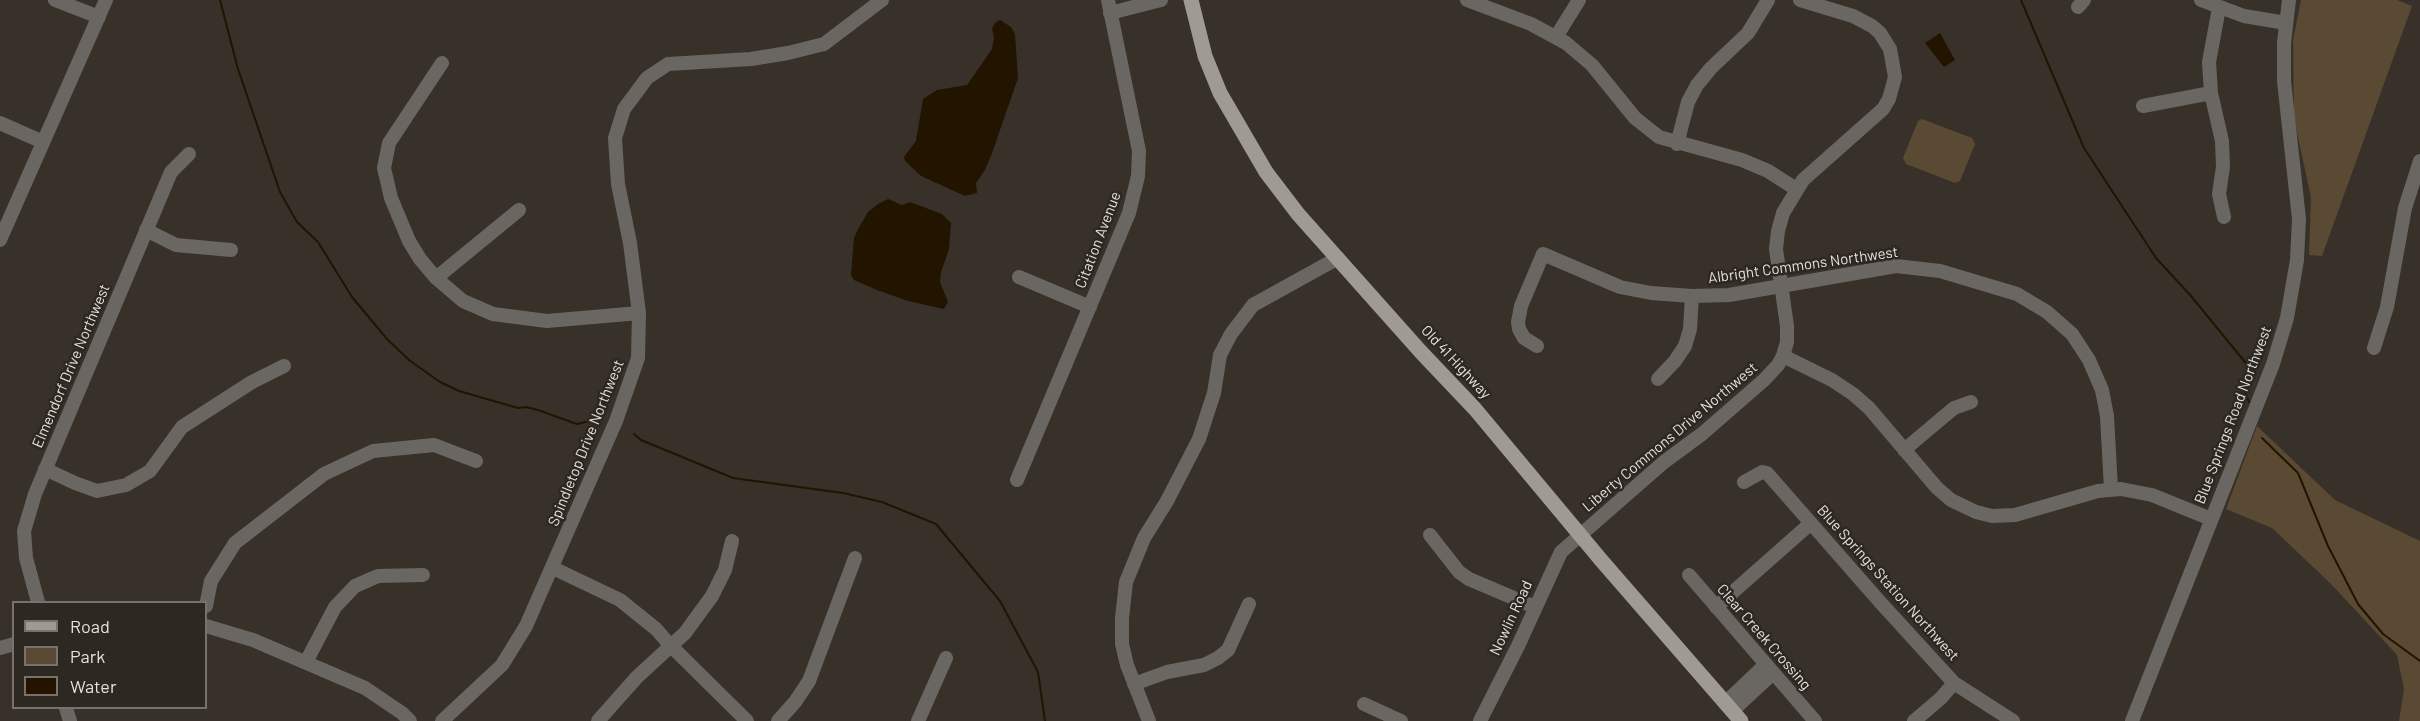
<!DOCTYPE html>
<html>
<head>
<meta charset="utf-8">
<style>
	body { margin:0 }
	#map { position:relative; width:2420px; height:721px; overflow:hidden; background:#37312a; font-family:Barlow,sans-serif }
	canvas { display:block }
	.legend { position:absolute; left:12px; top:601px; width:195px; height:108px; box-sizing:border-box; background:#2d2821; border:2px solid #77726c; margin:0; padding:8px 10px; list-style:none; font-size:18px; color:#e5e1dc }
	.legend li { display:flex; align-items:center; gap:12px; height:30px }
	.legend b { width:30px; border:2px solid #77726c }
</style>
</head>
<body>
<div id="map">
<canvas width="2420" height="721"></canvas>
<ul class="legend">
<li><b style="height:8px;background:#9f9a92"></b>Road</li>
<li><b style="height:16px;background:#5a4a33"></b>Park</li>
<li><b style="height:16px;background:#231400"></b>Water</li>
</ul>
</div>
<script>
const g = document.querySelector('canvas').getContext('2d');
g.lineJoin = 'round';
function fillPath(path, color) {
  g.fillStyle = color;
  g.fill(path, 'evenodd');
}
function poly(rows) {
  const path = new Path2D();
  for (const r of rows) {
    path.moveTo(r[0], r[1]);
    for (let i = 2; i < r.length; i += 2) path.lineTo(r[i], r[i + 1]);
  }
  return path;
}
function strokePath(path, color, width, dash) {
  g.strokeStyle = color;
  g.lineWidth = width;
  g.lineCap = dash ? 'butt' : 'round';
  g.setLineDash(dash || []);
  g.stroke(path);
}
function drawText(font, color, halo, rows, align = 'center') {
  g.font = font + ' Barlow,sans-serif';
  g.lineWidth = 5;
  g.setLineDash([]);
  g.textBaseline = 'middle';
  g.strokeStyle = halo;
  g.fillStyle = color;
  for (const [text, x, y, turn = 0] of rows) {
    g.save();
    g.translate(x, y);
    g.rotate((+turn || 0) * Math.PI / 180);
    g.textAlign = isNaN(turn) ? turn : align;
    if (halo) g.strokeText(text, 0, 0);
    g.fillText(text, 0, 0);
    g.restore();
  }
}
fillPath(poly([
	[2301,0,2397,0,2412,6,2322,256,2309,255,2311,197,2294,119,2293,40],
	[1922,119,1972,138,1975,144,1960,181,1955,183,1906,164,1903,158,1918,121],
	[2257,426,2335,500,2420,541,2420,721,2399,721,2404,689,2397,655,2331,584,2272,528,2226,509]
]), '#5a4a33');
fillPath(poly([
	[1000,20,1011,27,1015,34,1018,78,991,156,985,170,976,183,977,193,965,196,921,176,905,161,904,157,916,141,923,99,937,90,967,85,992,49,994,38,992,29,995,23],
	[1940,33,1955,60,1944,67,1925,43],
	[888,199,902,205,910,202,942,214,951,223,949,249,941,272,940,282,948,302,944,309,908,301,877,290,854,280,851,275,854,238,858,229,868,212,878,204]
]), '#231400');
strokePath(poly([
	[220,0,238,69,280,192,297,222,318,242,352,297,387,339,409,360,440,382,459,391,518,408,526,407,538,410,577,424,594,420],
	[2021,0,2084,148,2156,258,2191,296,2249,367,2243,387,2249,402],
	[634,434,641,440,733,478,843,493,882,502,936,524,1000,601,1038,672,1045,721],
	[2262,438,2298,473,2328,546,2358,604,2383,634,2420,661]
]), '#231400', 2);
strokePath(poly([
	[55,0,99,17],
	[1467,0,1531,24,1566,43,1592,65,1635,118,1659,137,1742,160,1768,171,1796,189],
	[2201,0,2244,16,2286,23],
	[2078,7,2084,0],
	[2219,8,2209,62,2211,93,2222,141,2223,167,2219,194,2224,217],
	[1110,13,1161,0],
	[1556,37,1579,0],
	[442,63,389,143,384,168,391,198,409,241,420,259,436,278,463,301,493,314,547,321,639,313],
	[2143,106,2211,93],
	[0,123,43,142],
	[1677,144,1688,102,1697,85,1711,68,1748,33,1768,0],
	[146,230,176,245,231,250],
	[0,240,106,0],
	[1019,277,1090,307],
	[436,278,519,210],
	[1537,346,1524,338,1519,329,1518,322,1521,306,1543,254,1620,287,1651,293,1692,296,1729,295,1896,266,1940,271,2017,294,2047,312,2072,334,2089,360,2102,390,2107,416,2111,489],
	[2374,348,2387,307,2405,208,2420,161],
	[1783,356,1832,380,1853,394,1869,408,1937,488,1951,500,1976,512,1992,516,2015,515,2098,491,2121,489,2152,495,2211,519],
	[1658,379,1675,361,1685,346,1690,329,1692,296],
	[1904,450,1954,408,1971,402],
	[45,469,75,483,97,491,126,485,150,471,182,427,252,382,284,366],
	[1017,480,1129,213,1138,176,1139,151,1108,0],
	[1744,482,1762,472,1767,473,1880,602,1954,683,2013,721],
	[1430,535,1459,572,1469,579,1535,607],
	[553,568,620,600,656,629,670,645,747,721],
	[1689,575,1815,721],
	[38,602,26,558,24,531,35,494,171,172,189,154],
	[206,606,211,581,235,543,324,474,373,451,434,445,476,461],
	[1716,607,1811,523],
	[206,626,253,640,365,688,402,713,410,721],
	[0,648,14,644],
	[306,662,335,607,355,586,378,576,423,575],
	[1134,684,1167,672,1204,665,1218,658,1228,650,1249,604],
	[1725,703,1766,664],
	[1364,704,1401,721],
	[66,708,70,721],
	[1732,711,1773,673],
	[442,721,502,665,526,626,616,421,638,358,639,313,630,243,618,184,615,138,624,109,647,78,668,64,751,59,788,53,824,44,882,0],
	[598,721,637,677,685,633,712,596,725,570,732,541],
	[778,721,795,702,809,681,855,558],
	[918,721,946,658],
	[1149,721,1127,665,1122,644,1122,618,1126,582,1144,538,1167,501,1199,439,1214,393,1220,355,1231,334,1253,305,1338,258],
	[1480,721,1518,646,1561,552,1664,462,1702,434,1764,380,1778,365,1783,356,1787,342,1787,326,1776,249,1778,231,1783,213,1803,180,1883,109,1889,99,1895,77,1890,49,1880,33,1872,26,1853,16,1800,0],
	[1914,721,1941,698,1954,683],
	[2132,721,2273,364,2287,318,2297,260,2299,219,2284,81,2284,43,2289,0]
]), '#6a6763', 14);
strokePath(poly([
	[1191,0,1205,56,1220,93,1266,172,1298,214,1420,351,1475,409,1601,560,1741,721]
]), '#9f9a92', 15);
drawText('15px', '#e5e1dc', '#2d2821', [
	["Citation Avenue",1098,240,-69],
	["Albright Commons Northwest",1803,265,-8],
	["Old 41 Highway",1456,362,47],
	["Elmendorf Drive Northwest",71,366,-67],
	["Blue Springs Road Northwest",2233,415,-69],
	["Liberty Commons Drive Northwest",1670,437,-40],
	["Spindletop Drive Northwest",586,443,-68],
	["Blue Springs Station Northwest",1888,583,48],
	["Nowlin Road",1511,618,-65],
	["Clear Creek Crossing",1764,637,49]
]);
</script>
</body>
</html>
